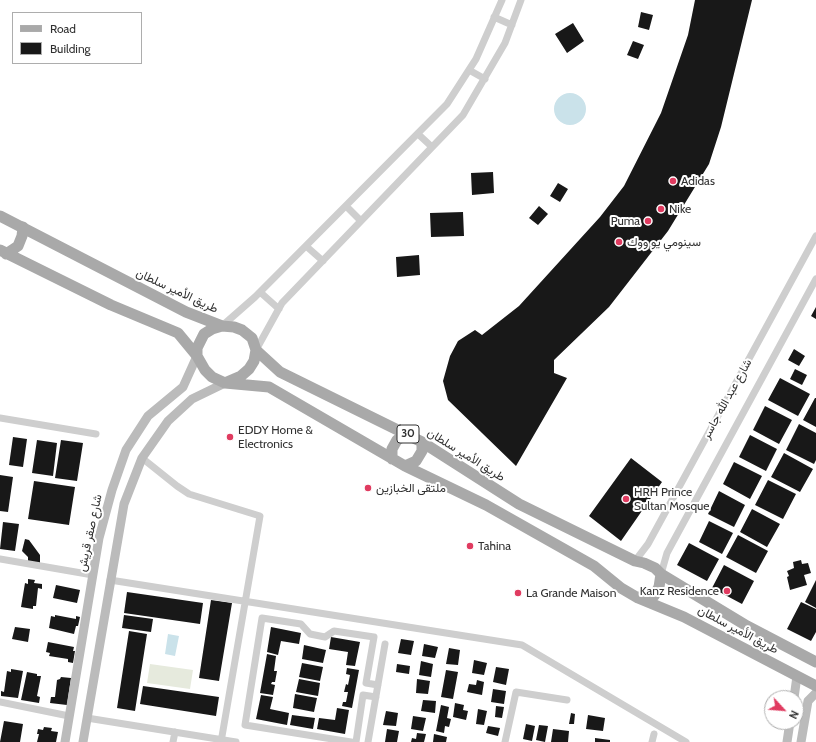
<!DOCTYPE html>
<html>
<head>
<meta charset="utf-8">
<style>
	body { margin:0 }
	#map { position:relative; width:816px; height:742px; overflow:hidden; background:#fff; font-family:Cabin,sans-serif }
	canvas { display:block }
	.legend { position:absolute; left:12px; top:12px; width:130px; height:52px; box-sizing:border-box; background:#fff; border:1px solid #adadad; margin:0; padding:5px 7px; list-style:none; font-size:12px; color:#313131 }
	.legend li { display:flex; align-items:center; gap:8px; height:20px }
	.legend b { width:20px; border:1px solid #adadad }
	.north { position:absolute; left:764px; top:690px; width:40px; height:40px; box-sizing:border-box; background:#fff; border:1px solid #adadad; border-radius:50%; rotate:116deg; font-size:11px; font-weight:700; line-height:16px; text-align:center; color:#313131 }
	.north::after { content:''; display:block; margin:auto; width:14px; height:18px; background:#e03b60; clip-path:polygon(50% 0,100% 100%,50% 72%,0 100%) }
</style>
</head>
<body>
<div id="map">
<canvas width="816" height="742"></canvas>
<ul class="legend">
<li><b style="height:5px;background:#a9a9a9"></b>Road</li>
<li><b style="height:11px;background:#181818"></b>Building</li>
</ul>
<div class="north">N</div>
</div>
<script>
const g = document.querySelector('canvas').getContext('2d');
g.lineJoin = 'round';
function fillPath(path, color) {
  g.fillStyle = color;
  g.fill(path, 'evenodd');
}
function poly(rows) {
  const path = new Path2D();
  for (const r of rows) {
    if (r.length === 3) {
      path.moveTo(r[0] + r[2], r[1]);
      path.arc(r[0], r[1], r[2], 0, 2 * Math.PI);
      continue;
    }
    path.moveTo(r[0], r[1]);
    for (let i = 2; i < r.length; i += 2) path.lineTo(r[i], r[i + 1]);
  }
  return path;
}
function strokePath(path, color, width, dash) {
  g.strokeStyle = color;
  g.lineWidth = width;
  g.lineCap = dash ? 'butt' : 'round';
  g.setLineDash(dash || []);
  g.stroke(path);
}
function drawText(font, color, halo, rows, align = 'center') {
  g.font = font + ' Cabin,Vazirmatn,sans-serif';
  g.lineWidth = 4;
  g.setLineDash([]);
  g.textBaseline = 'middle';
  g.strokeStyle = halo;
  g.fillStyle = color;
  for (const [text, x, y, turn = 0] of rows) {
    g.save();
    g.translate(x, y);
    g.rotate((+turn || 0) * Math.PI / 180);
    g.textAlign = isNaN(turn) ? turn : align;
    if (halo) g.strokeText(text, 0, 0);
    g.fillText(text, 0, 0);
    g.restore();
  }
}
fillPath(poly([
	[150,664,193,670,190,689,147,683]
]), '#e6eadd');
fillPath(poly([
	[570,109,16],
	[168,634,179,636,175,656,165,654]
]), '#cae2ea');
fillPath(poly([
	[695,0,752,0,721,127,709,164,668,231,609,307,554,360,554,373,567,378,516,466,448,400,443,381,450,356,458,341,475,330,482,335,519,306,600,217,624,186,661,113,688,35],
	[641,12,653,15,649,30,638,27],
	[573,23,584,41,567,53,555,34],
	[633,41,644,45,638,59,627,55],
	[493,172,494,193,472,195,471,173],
	[558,183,568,189,560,202,550,196],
	[539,206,548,214,538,225,529,218],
	[463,212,464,236,431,237,430,213],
	[419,255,420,275,397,277,396,257],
	[816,307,816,319,811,316],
	[794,349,805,356,799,366,788,360],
	[795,369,807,375,802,385,790,379],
	[780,378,810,394,798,416,768,400],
	[815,398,816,398,816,427,803,420],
	[765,406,792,420,779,444,753,430],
	[799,424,816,433,816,460,814,464,786,450],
	[750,435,777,449,766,471,739,457],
	[13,437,27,439,23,467,9,465],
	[37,440,57,443,53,476,32,473],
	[61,440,83,443,77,481,55,478],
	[784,453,813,469,800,492,771,477],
	[631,458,662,482,621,541,589,516],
	[734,462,762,476,750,499,723,484],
	[0,475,13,477,8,512,0,511],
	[768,480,796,494,783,519,755,505],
	[34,481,75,487,69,525,28,519],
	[719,491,745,505,734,527,708,514],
	[752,509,780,524,767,547,740,532],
	[709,521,733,533,722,554,699,542],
	[3,522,19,524,15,551,0,549],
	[738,535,768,551,756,573,726,557],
	[25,539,29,540,40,555,40,564,28,563,28,557,22,551],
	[689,543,719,559,707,581,677,565],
	[801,560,802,564,808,563,811,573,804,575,807,585,790,590,787,577,789,576,787,571,794,568,793,562],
	[724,565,754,581,742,604,712,588],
	[28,579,35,580,34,583,42,584,42,589,38,588,36,606,33,606,33,609,21,607,25,583,28,584],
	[816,580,816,608,805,602],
	[56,585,80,590,77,603,53,598],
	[127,592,203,603,200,624,124,613],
	[211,600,232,603,219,681,199,678],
	[801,602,816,609,816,632,811,641,787,629],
	[55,615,76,619,76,616,80,617,78,626,76,626,74,634,49,628,51,616,55,617],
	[124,615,153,619,151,632,122,628],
	[15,627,30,629,28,642,12,639],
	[271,627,301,633,299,644,281,641,278,655,267,652],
	[129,631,147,634,135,711,117,708],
	[331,637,360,642,355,666,346,665,348,652,329,649],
	[401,639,414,641,411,655,398,653],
	[48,642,74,647,73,651,75,651,73,663,68,662,68,659,49,656,50,653,46,652],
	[424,644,438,647,435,658,422,656],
	[304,645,326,650,323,663,302,659],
	[449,648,460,650,458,665,446,664],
	[267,654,276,656,274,671,277,671,275,682,272,682,271,684,275,685,273,695,260,693],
	[474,660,487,663,484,675,472,673],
	[421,661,433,664,431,677,419,675],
	[302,663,323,667,320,681,299,677],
	[397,664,410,666,409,674,396,672],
	[496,667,509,669,506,685,493,682],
	[347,668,359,670,352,708,342,706,343,702,346,702,348,692,344,692,346,684,348,685,350,675,346,674],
	[11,669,23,671,18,698,1,696,1,691,4,692,7,671,11,672],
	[446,670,458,672,453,699,441,697],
	[27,672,37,674,37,676,41,676,37,696,40,697,39,703,21,700],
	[61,677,71,678,67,705,50,703,51,697,55,697,57,680,60,679],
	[299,679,320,683,318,696,296,692],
	[417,679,430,681,428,694,416,693],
	[477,680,484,682,482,695,467,692,469,684,476,685],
	[143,686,219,697,216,716,140,704],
	[493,689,506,691,504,704,491,702],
	[295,694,317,698,314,712,293,708],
	[261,695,273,697,270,709,289,713,287,725,256,719],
	[423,700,436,701,435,713,421,711],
	[455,703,464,705,463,710,468,711,466,720,453,717],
	[441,705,449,707,447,718,451,719,449,727,445,726,444,733,436,731],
	[496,706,504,707,502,718,495,717],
	[337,708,349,710,345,734,317,729,319,718,335,720],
	[478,709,487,711,484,725,476,724],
	[386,711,398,713,396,726,383,725],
	[571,713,575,714,574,724,569,724],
	[292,715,315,718,313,729,290,725],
	[588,715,605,718,603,731,586,729],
	[413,716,426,718,423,731,411,729],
	[4,721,23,724,20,742,0,742],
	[526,724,535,726,532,741,523,739],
	[539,725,548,726,545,742,536,740],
	[488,726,500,728,498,736,486,733],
	[44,727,52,728,51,731,58,732,56,742,37,742,39,734,37,734,38,729,43,730],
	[387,729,399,731,397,742,385,742],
	[553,729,569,731,568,742,551,742],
	[417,733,426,734,424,742,411,742,412,738,416,739],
	[434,734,447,737,446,742,433,742],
	[595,738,610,740,610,742,595,742]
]), '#181818');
strokePath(poly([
	[494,17,512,25],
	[469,70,485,79],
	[418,134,432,147],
	[346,206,361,221],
	[306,246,323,261],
	[260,292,279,309],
	[222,326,255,297,447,104,476,59,502,0],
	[256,350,282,303,463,115,505,43,521,0],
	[0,418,96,434],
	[142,458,177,486,189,494,260,516,221,742],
	[0,559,93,575],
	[635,561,648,544,816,236],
	[661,574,667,553,816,279],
	[110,580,522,645,686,742],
	[0,702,69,716],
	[87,718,236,742],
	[173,742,175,732],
	[351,742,245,725,262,618,301,624,310,634,325,637,334,631,374,637,366,683,378,685],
	[356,742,363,695,376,697],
	[368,742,385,644],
	[505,742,516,692,567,700],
	[652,742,654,734]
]), '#cecece', 7);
strokePath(poly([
	[794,698,797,676],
	[65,742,99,538,112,490,126,450,148,416,183,387,197,356],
	[83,742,124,504,142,458,168,421,192,399,225,383],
	[787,742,790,722],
	[801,742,808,701,816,693]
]), '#bbb', 9);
strokePath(poly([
	[0,216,186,312,222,326,234,327,242,330,252,338,256,350,280,372,422,442,519,504,635,561,644,563,655,568,661,574,747,626,816,662],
	[0,250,111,305,178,333,197,356,205,370,212,377,225,383,269,387,405,466,486,505,594,566,621,588,638,598,684,617,816,686],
	[6,254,18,246,22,236,23,227],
	[197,356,197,348,204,334,212,329,222,326],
	[227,382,241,376,249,369,254,361,256,350],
	[392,459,392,449,397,440,407,434],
	[405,466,416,461,422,451,422,442],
	[639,597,654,596,659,587,661,574]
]), '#a9a9a9', 11);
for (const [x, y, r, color] of [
	[673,181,4,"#e03b60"],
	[661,209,4,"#e03b60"],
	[648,221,4,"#e03b60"],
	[619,242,4,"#e03b60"],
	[230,437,4,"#e03b60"],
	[368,488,4,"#e03b60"],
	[626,499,4,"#e03b60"],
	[470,546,4,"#e03b60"],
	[727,591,4,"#e03b60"],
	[518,593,4,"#e03b60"]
]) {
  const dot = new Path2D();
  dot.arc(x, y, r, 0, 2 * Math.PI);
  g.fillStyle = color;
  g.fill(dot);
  strokePath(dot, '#fff', 1.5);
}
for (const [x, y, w] of [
	[408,434,22]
]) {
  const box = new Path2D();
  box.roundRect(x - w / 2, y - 9, w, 18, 3);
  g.fillStyle = '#fff';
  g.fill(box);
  strokePath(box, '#313131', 1);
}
drawText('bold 11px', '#313131', null, [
	["30",408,434]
]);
drawText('12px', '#313131', '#fff', [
	["Adidas",681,181],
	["Nike",669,209],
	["Puma",640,221,"right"],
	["سينومي يو ووك",627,242],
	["EDDY Home &",238,430],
	["Electronics",238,444],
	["ملتقى الخبازين",376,488],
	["HRH Prince",634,492],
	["Sultan Mosque",634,506],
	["Tahina",478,546],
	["Kanz Residence",719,591,"right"],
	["La Grande Maison",526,593]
], 'left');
drawText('12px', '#313131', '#fff', [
	["طريق الأمير سلطان",177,291,25],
	["شارع عبد الله جاسر",727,399,-61],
	["طريق الأمير سلطان",466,455,32],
	["شارع صقر قريش",90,533,-78],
	["طريق الأمير سلطان",738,630,28]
]);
</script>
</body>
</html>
